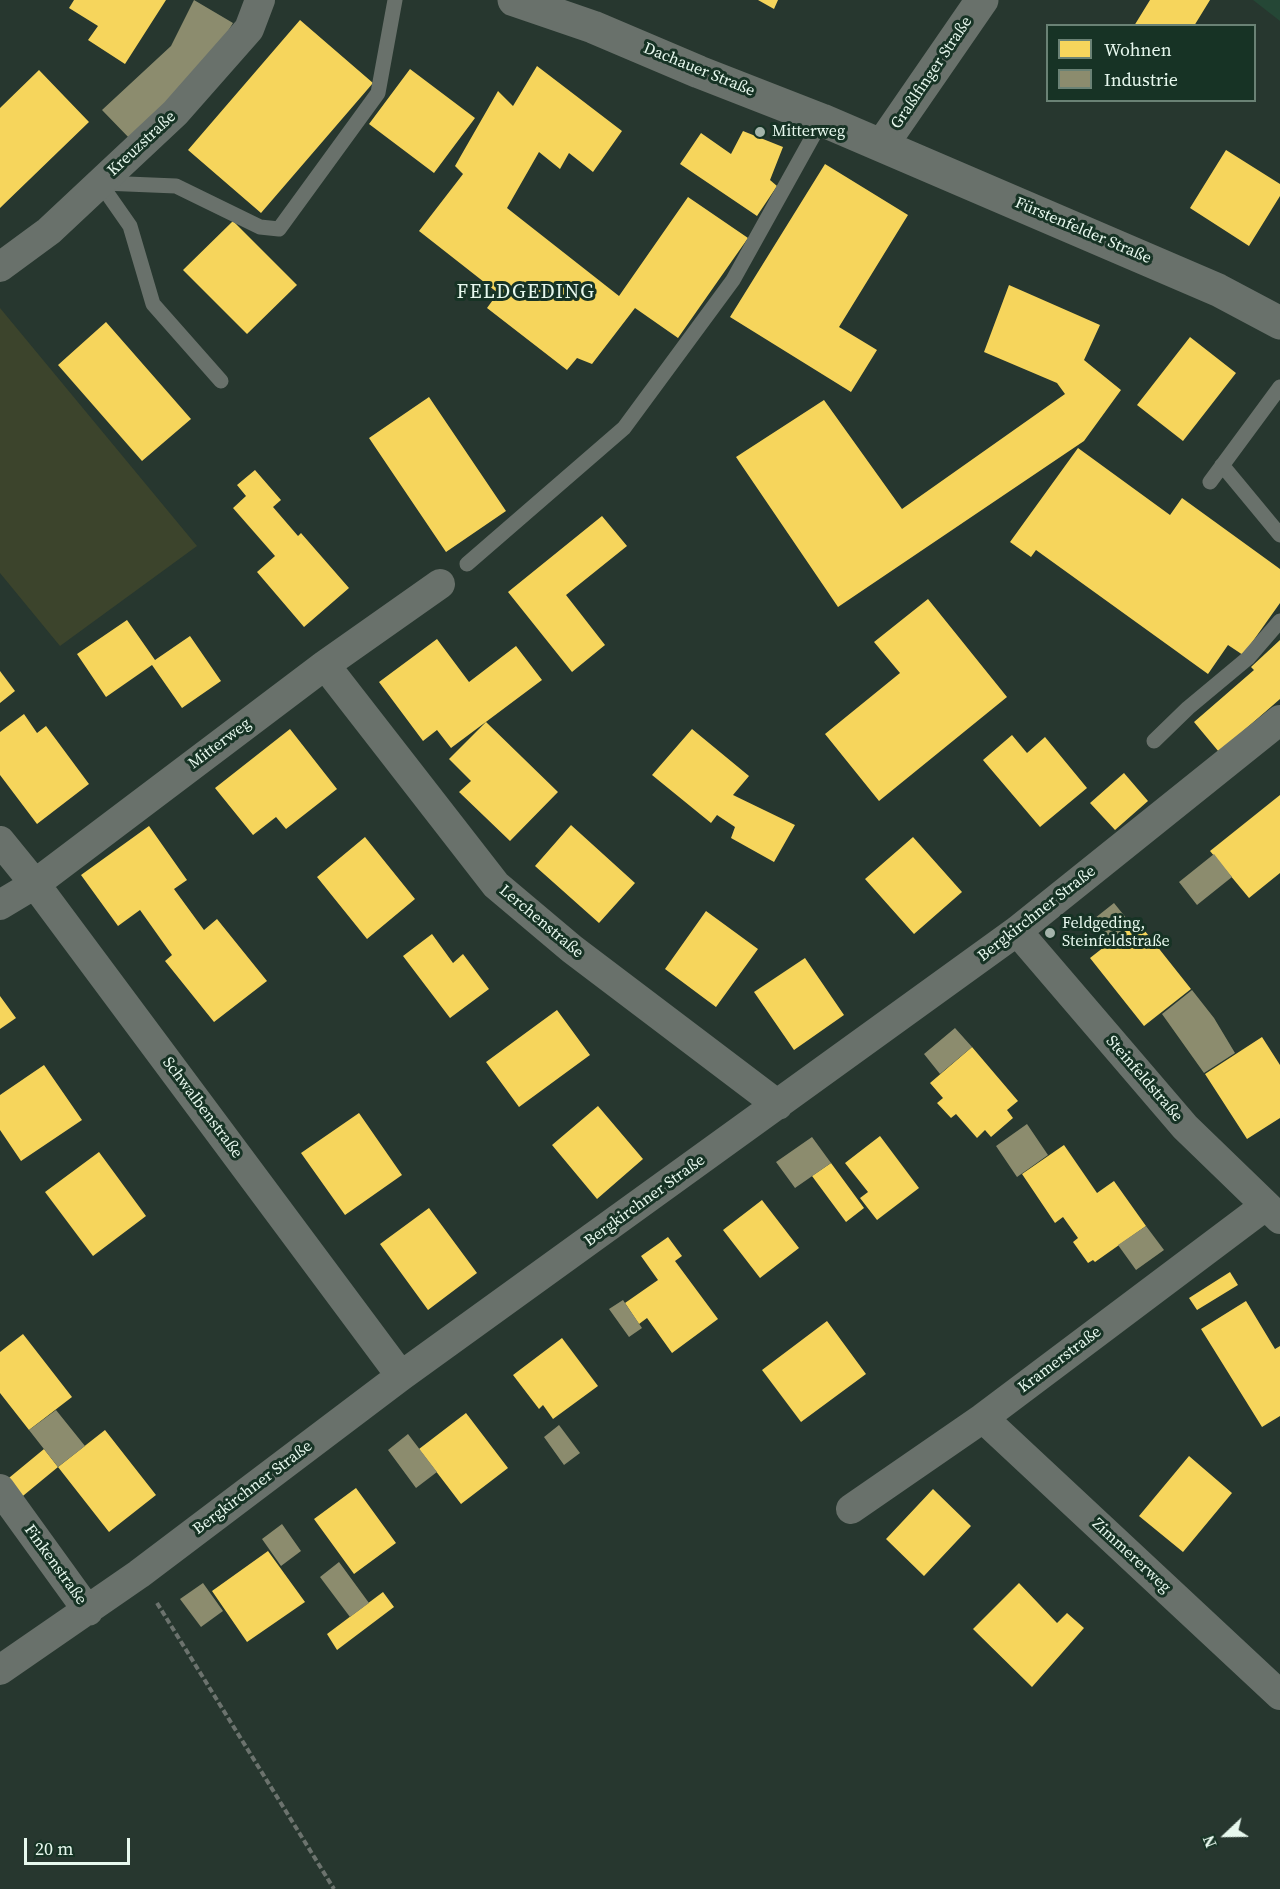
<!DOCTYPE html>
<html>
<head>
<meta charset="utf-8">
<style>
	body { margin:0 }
	#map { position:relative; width:1280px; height:1889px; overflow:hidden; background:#27372f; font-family:"Source Serif 4",serif }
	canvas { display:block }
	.legend { position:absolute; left:1046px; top:24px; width:210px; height:78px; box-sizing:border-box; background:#173325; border:2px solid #6a8275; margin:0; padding:8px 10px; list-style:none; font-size:18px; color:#e7f8ee }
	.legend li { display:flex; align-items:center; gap:12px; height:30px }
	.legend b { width:30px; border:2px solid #6a8275 }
	.north { position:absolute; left:1196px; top:1805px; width:60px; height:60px; -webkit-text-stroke:4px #173325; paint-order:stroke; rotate:248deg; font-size:16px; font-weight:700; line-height:24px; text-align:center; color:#e7f8ee }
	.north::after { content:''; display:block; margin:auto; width:21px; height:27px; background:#e7f8ee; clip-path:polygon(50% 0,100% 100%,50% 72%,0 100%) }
	.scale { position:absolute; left:24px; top:1838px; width:106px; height:27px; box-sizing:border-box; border:3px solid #e7f8ee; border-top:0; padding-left:8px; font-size:18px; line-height:21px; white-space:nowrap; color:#e7f8ee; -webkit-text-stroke:4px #173325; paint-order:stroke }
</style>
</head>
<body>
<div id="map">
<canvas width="1280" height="1889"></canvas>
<ul class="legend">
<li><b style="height:16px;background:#f6d55c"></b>Wohnen</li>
<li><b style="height:16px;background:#8c8c6e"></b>Industrie</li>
</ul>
<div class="north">N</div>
<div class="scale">20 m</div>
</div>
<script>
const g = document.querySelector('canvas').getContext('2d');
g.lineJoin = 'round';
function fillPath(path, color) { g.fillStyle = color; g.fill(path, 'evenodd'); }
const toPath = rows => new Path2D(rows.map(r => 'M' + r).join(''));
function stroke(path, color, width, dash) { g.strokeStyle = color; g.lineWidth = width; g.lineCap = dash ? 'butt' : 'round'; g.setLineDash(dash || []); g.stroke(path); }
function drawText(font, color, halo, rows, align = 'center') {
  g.font = font + ' "Source Serif 4",serif'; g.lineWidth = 6; g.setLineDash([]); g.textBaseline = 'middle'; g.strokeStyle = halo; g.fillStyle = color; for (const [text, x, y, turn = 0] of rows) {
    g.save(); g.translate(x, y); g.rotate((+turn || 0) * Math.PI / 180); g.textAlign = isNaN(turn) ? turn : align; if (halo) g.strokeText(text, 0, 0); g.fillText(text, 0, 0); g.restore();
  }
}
fillPath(toPath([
	[1253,0,1280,0,1280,21]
]), '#254736');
fillPath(toPath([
	[0,308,197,546,60,646,0,573]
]), '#3c442c');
fillPath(toPath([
	[74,0,166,0,125,64,88,40,98,26,69,8],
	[758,0,778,0,774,9],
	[1150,0,1210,0,1194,26,1134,26],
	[300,20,373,83,261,213,188,150],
	[537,66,622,131,593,172,569,153,560,169,539,152,507,208,619,296,688,197,748,238,678,338,635,308,592,364,577,358,567,370,487,308,498,293,419,231,463,174,455,166,498,91,513,106],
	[410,69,475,118,434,173,369,124],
	[39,70,89,122,0,208,0,108],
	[743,131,783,147,770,180,777,186,757,216,680,164,701,133,731,154],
	[1226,150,1280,184,1280,196,1249,246,1190,208],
	[825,164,908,215,839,327,877,350,851,392,730,317],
	[233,221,297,285,247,334,183,270],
	[1009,285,1100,325,1084,360,1121,390,1084,441,838,607,736,457,824,400,902,509,1065,394,1057,383,984,352],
	[106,322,191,419,142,461,58,365],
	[1190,337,1236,373,1183,441,1137,405],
	[429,397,506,511,446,552,369,438],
	[1078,448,1170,515,1182,498,1280,569,1280,603,1243,655,1228,645,1208,674,1036,550,1031,557,1010,542],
	[255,470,281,500,273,507,298,536,301,533,349,588,304,627,257,572,275,556,233,508,246,496,237,485],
	[602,516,627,546,566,595,605,645,572,672,508,592],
	[928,599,1007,697,879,801,825,734,900,673,874,642],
	[127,620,155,660,190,636,221,681,182,708,152,665,106,697,77,654],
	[437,639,469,682,516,646,542,680,451,748,437,730,423,741,379,682],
	[1280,640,1280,699,1219,752,1194,722,1254,670,1251,667],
	[0,671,15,691,0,703],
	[24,714,37,733,46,726,89,784,37,824,0,775,0,732],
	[486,722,558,792,510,841,459,792,471,781,449,759],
	[290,729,337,789,286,829,276,817,253,835,215,788],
	[692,729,749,776,733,795,795,825,774,862,731,838,735,827,717,815,711,823,652,775],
	[1012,735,1027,753,1045,737,1087,788,1040,827,983,760],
	[1124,773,1148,801,1115,830,1090,803],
	[1280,795,1280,873,1249,898,1210,851],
	[571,825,635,883,599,923,535,866],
	[149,826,187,880,174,889,204,930,217,919,267,981,214,1022,165,961,172,955,140,910,118,926,81,875],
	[365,837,415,899,367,939,317,877],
	[913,837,962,892,914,934,865,879],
	[706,911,758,949,716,1007,665,969],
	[1137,921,1191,989,1144,1026,1090,958],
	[432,934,453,963,463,954,489,989,450,1018,403,956],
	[805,958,844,1015,794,1050,754,992],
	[0,996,16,1018,0,1029],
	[557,1010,590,1055,519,1107,486,1062],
	[1262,1037,1280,1065,1280,1118,1247,1139,1205,1074],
	[972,1047,1018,1101,1007,1110,1013,1118,991,1137,985,1130,977,1138,956,1114,951,1118,937,1103,943,1098,930,1083],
	[44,1065,82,1120,21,1161,0,1130,0,1095],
	[598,1106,643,1159,597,1199,552,1145],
	[359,1113,402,1175,345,1215,301,1153],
	[880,1136,919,1188,877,1220,860,1198,868,1192,845,1163],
	[1064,1145,1097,1193,1114,1181,1146,1226,1095,1262,1093,1260,1088,1263,1073,1242,1078,1238,1063,1217,1055,1223,1022,1174],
	[99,1152,146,1216,93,1256,45,1192],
	[831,1163,864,1208,846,1222,812,1176],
	[762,1200,799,1248,760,1278,723,1230],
	[429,1208,477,1273,428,1310,380,1244],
	[668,1237,682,1256,675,1261,718,1319,672,1353,647,1318,639,1324,625,1303,658,1280,641,1256],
	[1230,1272,1238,1285,1197,1310,1189,1298],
	[1246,1301,1275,1349,1280,1346,1280,1416,1262,1427,1201,1329],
	[827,1321,866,1374,801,1422,762,1370],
	[23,1334,72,1397,29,1430,0,1393,0,1352],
	[562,1338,598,1386,553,1419,543,1405,539,1409,513,1375],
	[466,1413,508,1468,461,1504,419,1449],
	[105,1430,156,1495,109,1532,58,1467],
	[44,1449,58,1467,18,1500,4,1482],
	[1189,1456,1232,1493,1183,1552,1139,1516],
	[356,1488,396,1543,354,1574,314,1519],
	[933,1489,971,1526,924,1576,886,1539],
	[268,1551,305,1602,247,1642,212,1591],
	[1019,1583,1057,1623,1067,1613,1084,1628,1032,1687,973,1629],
	[383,1592,394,1607,337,1650,327,1634]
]), '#f6d55c');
fillPath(toPath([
	[194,0,233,23,206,67,132,141,102,110,171,46],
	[1214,854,1232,877,1197,905,1179,882],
	[1114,903,1131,924,1106,943,1090,922],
	[1192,990,1214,1018,1235,1053,1204,1073,1162,1014],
	[955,1028,972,1047,940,1074,924,1054],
	[1027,1124,1048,1155,1017,1177,996,1146],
	[812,1137,831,1163,795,1188,776,1162],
	[1146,1226,1164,1250,1136,1270,1118,1245],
	[623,1300,642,1328,629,1337,609,1309],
	[56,1410,85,1446,58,1467,29,1430],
	[559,1425,580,1453,564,1465,544,1437],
	[408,1434,437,1472,416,1488,388,1450],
	[282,1524,301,1551,281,1566,262,1539],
	[339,1562,369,1603,350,1617,320,1577],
	[203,1583,223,1611,201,1627,180,1599]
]), '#8c8c6e');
stroke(toPath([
	[157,1603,334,1889]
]), '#6c736e', 4, [6, 3]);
stroke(toPath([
	[100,183,130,226,153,304,221,381],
	[103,183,176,186,260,227,279,229,378,93,395,0],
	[1222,465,1280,535],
	[1210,482,1280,387],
	[467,564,624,428,733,280,822,120],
	[1154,741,1188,708,1248,658,1280,621]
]), '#69716b', 15);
stroke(toPath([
	[0,267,49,231,175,113,249,29,260,0],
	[325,665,496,885,572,949,778,1105],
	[0,841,35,884,401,1376],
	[0,905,35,884,325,665,440,584],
	[1017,931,1185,1127,1280,1219],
	[983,1418,1280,1695],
	[0,1489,88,1611],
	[851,1509,983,1418,1265,1206],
	[0,1670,139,1574,401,1376,1017,931,1280,720]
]), '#69716b', 30);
stroke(toPath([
	[514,0,593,27,699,72,822,120,1218,290,1280,323],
	[882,145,982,0]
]), '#69716b', 33);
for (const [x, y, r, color] of [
	[760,132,6,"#a4b4ab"],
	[1050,933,6,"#a4b4ab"]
]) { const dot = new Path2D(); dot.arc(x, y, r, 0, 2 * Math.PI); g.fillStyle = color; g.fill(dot); stroke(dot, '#173325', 2); }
drawText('16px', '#e7f8ee', '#173325', [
	["Dachauer Straße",699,70,22],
	["Graßlfinger Straße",932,73,-56],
	["Kreuzstraße",142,144,-43],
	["Fürstenfelder Straße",1083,231,23],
	["Mitterweg",220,744,-37],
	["Bergkirchner Straße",1037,914,-38],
	["Lerchenstraße",541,922,40],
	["Steinfeldstraße",1144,1079,49],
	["Schwalbenstraße",202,1108,53],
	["Bergkirchner Straße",645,1201,-36],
	["Kramerstraße",1060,1360,-37],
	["Bergkirchner Straße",253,1488,-37],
	["Zimmererweg",1131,1556,43],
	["Finkenstraße",55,1565,54]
]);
drawText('16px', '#e7f8ee', '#173325', [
	["Mitterweg",772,132],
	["Feldgeding,",1062,924],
	["Steinfeldstraße",1062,942]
], 'left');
g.letterSpacing = '1.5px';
drawText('20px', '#e7f8ee', '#173325', [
	["FELDGEDING",526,293]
]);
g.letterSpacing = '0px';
</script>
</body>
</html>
